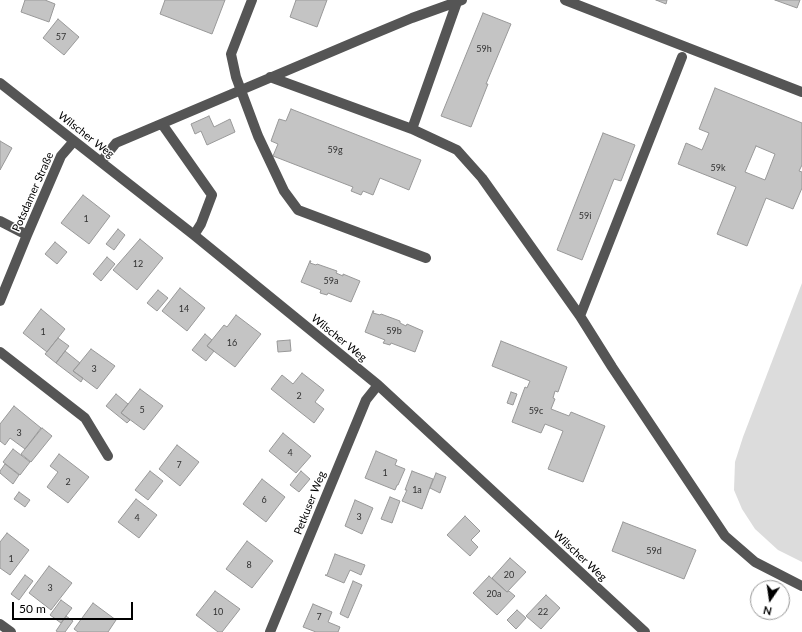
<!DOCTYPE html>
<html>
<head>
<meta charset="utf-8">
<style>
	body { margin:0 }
	#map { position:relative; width:802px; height:632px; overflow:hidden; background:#fff; font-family:Lato,sans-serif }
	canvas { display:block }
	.north { position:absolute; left:750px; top:580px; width:40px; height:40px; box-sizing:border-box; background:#fff; border:1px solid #999; border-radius:50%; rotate:193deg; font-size:11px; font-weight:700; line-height:16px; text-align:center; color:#000 }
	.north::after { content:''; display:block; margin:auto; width:14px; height:18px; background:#000; clip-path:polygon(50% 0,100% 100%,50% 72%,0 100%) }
	.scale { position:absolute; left:12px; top:602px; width:121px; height:18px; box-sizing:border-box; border:2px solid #000; border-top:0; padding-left:5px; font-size:12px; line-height:14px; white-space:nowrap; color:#000; -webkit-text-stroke:3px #fff; paint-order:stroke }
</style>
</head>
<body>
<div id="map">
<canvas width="802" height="632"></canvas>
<div class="north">N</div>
<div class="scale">50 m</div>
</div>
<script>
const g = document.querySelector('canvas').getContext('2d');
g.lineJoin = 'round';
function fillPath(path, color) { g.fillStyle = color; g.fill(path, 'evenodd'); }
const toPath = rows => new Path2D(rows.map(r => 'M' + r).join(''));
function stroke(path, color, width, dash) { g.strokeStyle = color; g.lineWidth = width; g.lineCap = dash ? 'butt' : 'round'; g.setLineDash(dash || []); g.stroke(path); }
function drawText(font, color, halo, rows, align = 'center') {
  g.font = font + ' Lato,sans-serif'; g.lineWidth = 3; g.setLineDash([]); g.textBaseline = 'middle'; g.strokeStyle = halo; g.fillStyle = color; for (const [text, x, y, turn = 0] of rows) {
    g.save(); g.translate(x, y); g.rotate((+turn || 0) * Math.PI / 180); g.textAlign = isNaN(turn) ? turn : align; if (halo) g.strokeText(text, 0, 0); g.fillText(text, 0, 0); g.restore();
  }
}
fillPath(toPath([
	[802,283,802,562,778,550,755,529,742,509,734,490,735,462,743,437]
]), '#dcdcdc');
const building = toPath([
	[25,0,45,0,55,4,49,22,21,12,25,0],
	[165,0,225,0,212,34,160,14,165,0],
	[296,0,327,0,317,27,290,17,296,0],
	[656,0,667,0,666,4,656,0],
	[775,0,800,0,797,8,775,0],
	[483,13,511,24,486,84,488,84,471,127,441,116,483,13],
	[58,19,79,37,64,55,43,38,58,19],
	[715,88,802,123,802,165,799,171,802,172,802,188,793,209,766,198,747,246,717,234,736,187,678,164,686,143,702,150,709,133,699,129,715,88],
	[756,146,775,154,765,180,745,172,756,146],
	[291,109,421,160,409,190,380,178,373,195,363,191,361,195,351,191,353,187,273,156,278,144,271,141,279,119,286,121,291,109],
	[209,116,214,127,230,119,235,132,207,145,201,131,195,134,191,124,209,116],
	[603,133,635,145,621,181,614,179,582,260,557,250,603,133],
	[0,141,12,148,0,170,0,141],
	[83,195,110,216,89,244,61,223,83,195],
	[118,229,125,235,114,250,106,244,118,229],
	[140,239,163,258,137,290,113,270,140,239],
	[55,242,67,252,57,264,45,254,55,242],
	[107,257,115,264,101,281,93,274,107,257],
	[310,261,311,261,310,263,316,265,317,264,337,271,336,273,343,276,343,274,360,281,351,302,328,293,327,295,320,293,321,290,301,282,310,261],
	[180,288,205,308,187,331,162,311,180,288],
	[158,290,168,298,157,311,147,303,158,290],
	[41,309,65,329,47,352,23,333,41,309],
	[373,311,374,311,373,313,380,315,381,314,400,321,400,323,406,326,407,324,423,331,415,352,391,343,390,345,383,343,385,340,365,332,373,311],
	[236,315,261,334,235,367,207,346,224,325,227,327,236,315],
	[205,334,212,340,207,346,214,351,206,361,192,350,205,334],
	[58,338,69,346,56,363,45,354,58,338],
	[290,340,291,351,278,352,277,341,290,340],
	[501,341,567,367,558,392,555,391,553,398,555,399,551,409,569,416,571,412,605,426,583,482,548,469,563,431,545,424,541,433,512,422,525,387,527,388,530,381,492,366,501,341],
	[91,349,115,366,97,389,73,371,91,349],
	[65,351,80,363,73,371,83,378,81,382,56,363,65,351],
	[302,373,324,390,315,402,324,409,314,423,271,389,282,375,293,384,302,373],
	[140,389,163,406,144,430,121,413,140,389],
	[511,392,517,394,513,405,507,403,511,392],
	[116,394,128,404,121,413,130,420,127,423,106,406,116,394],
	[14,406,41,428,25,449,10,438,5,445,0,441,0,424,14,406],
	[42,428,52,436,31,462,21,454,42,428],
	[283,433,311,456,296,473,269,451,283,433],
	[177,445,199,462,180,486,159,469,177,445],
	[13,449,30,462,20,475,3,462,13,449],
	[376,451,397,460,395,465,405,469,398,485,397,485,395,490,365,478,376,451],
	[59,454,89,477,68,503,47,487,58,472,50,466,59,454],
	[5,464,19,475,13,484,0,473,0,471,5,464],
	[150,471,163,481,148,500,135,490,150,471],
	[301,471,310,479,299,492,290,485,301,471],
	[412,471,433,479,422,509,402,501,407,490,405,490,412,471],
	[436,473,446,477,440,493,430,488,436,473],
	[262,479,285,497,266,522,243,504,262,479],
	[19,492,30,500,25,507,14,499,19,492],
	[390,497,400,501,392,523,381,519,390,497],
	[136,499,157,515,139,538,118,522,136,499],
	[355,500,373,508,362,534,345,526,355,500],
	[465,516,480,531,471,540,478,547,470,556,447,535,465,516],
	[623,522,696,550,684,579,612,551,623,522],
	[7,533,29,550,10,575,0,568,0,542,7,533],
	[247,541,273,561,252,588,226,569,247,541],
	[335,554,365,565,361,575,350,570,344,583,325,575,327,575,335,554],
	[510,558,526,572,507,592,492,578,510,558],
	[49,566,72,583,51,610,29,593,49,566],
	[25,575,33,581,19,600,11,594,25,575],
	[489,576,507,592,509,591,515,596,497,615,473,593,489,576],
	[353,581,362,585,348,618,340,614,353,581],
	[215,591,240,609,222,632,218,632,196,615,215,591],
	[546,595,560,608,541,629,526,616,546,595],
	[61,600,72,608,61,623,50,615,61,600],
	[93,603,116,620,108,632,78,632,74,629,93,603],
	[313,604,332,612,328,622,340,627,338,632,316,632,303,627,313,604],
	[517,610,526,618,516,629,507,620,517,610],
	[66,616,73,621,65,632,58,632,56,631,66,616]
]);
fillPath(building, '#c4c4c4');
stroke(building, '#999', 1);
stroke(toPath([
	[252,0,231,54,236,77,258,136,284,191,298,210,426,258],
	[565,0,802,92],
	[270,77,412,129,457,150,482,178,580,316,612,367,725,536,755,562,802,586],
	[0,83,194,235,378,385,645,632],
	[162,124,212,195,201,224,194,235],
	[412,129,457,2],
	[101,162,108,153,116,143,364,38,412,18,462,0],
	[0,221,27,235],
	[0,301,27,235,61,156,74,141],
	[580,316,682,57],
	[0,352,85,418,108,456],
	[0,624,11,632],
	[270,632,366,400,378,385]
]), '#555', 10);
drawText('9px', '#313131', null, [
	["57",61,37],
	["59h",484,49],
	["59g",335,150],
	["59k",718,168],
	["59i",585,216],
	["1",86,219],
	["12",138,264],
	["59a",331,281],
	["14",184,309],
	["59b",394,331],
	["1",43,332],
	["16",232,343],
	["3",94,369],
	["2",299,396],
	["5",142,410],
	["59c",536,411],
	["3",19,433],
	["4",290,453],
	["7",179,465],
	["1",385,473],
	["2",68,482],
	["1a",417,490],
	["6",264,500],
	["3",359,517],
	["4",137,518],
	["59d",654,551],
	["1",11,559],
	["8",249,565],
	["20",509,575],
	["3",50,588],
	["20a",494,594],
	["10",218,612],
	["22",543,612],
	["7",319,617]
]);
drawText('11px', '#000', '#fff', [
	["Wilscher Weg",86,135,38],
	["Potsdamer Straße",33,192,-66],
	["Wilscher Weg",339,338,39],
	["Petkuser Weg",310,503,-68],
	["Wilscher Weg",580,556,43]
]);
</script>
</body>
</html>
